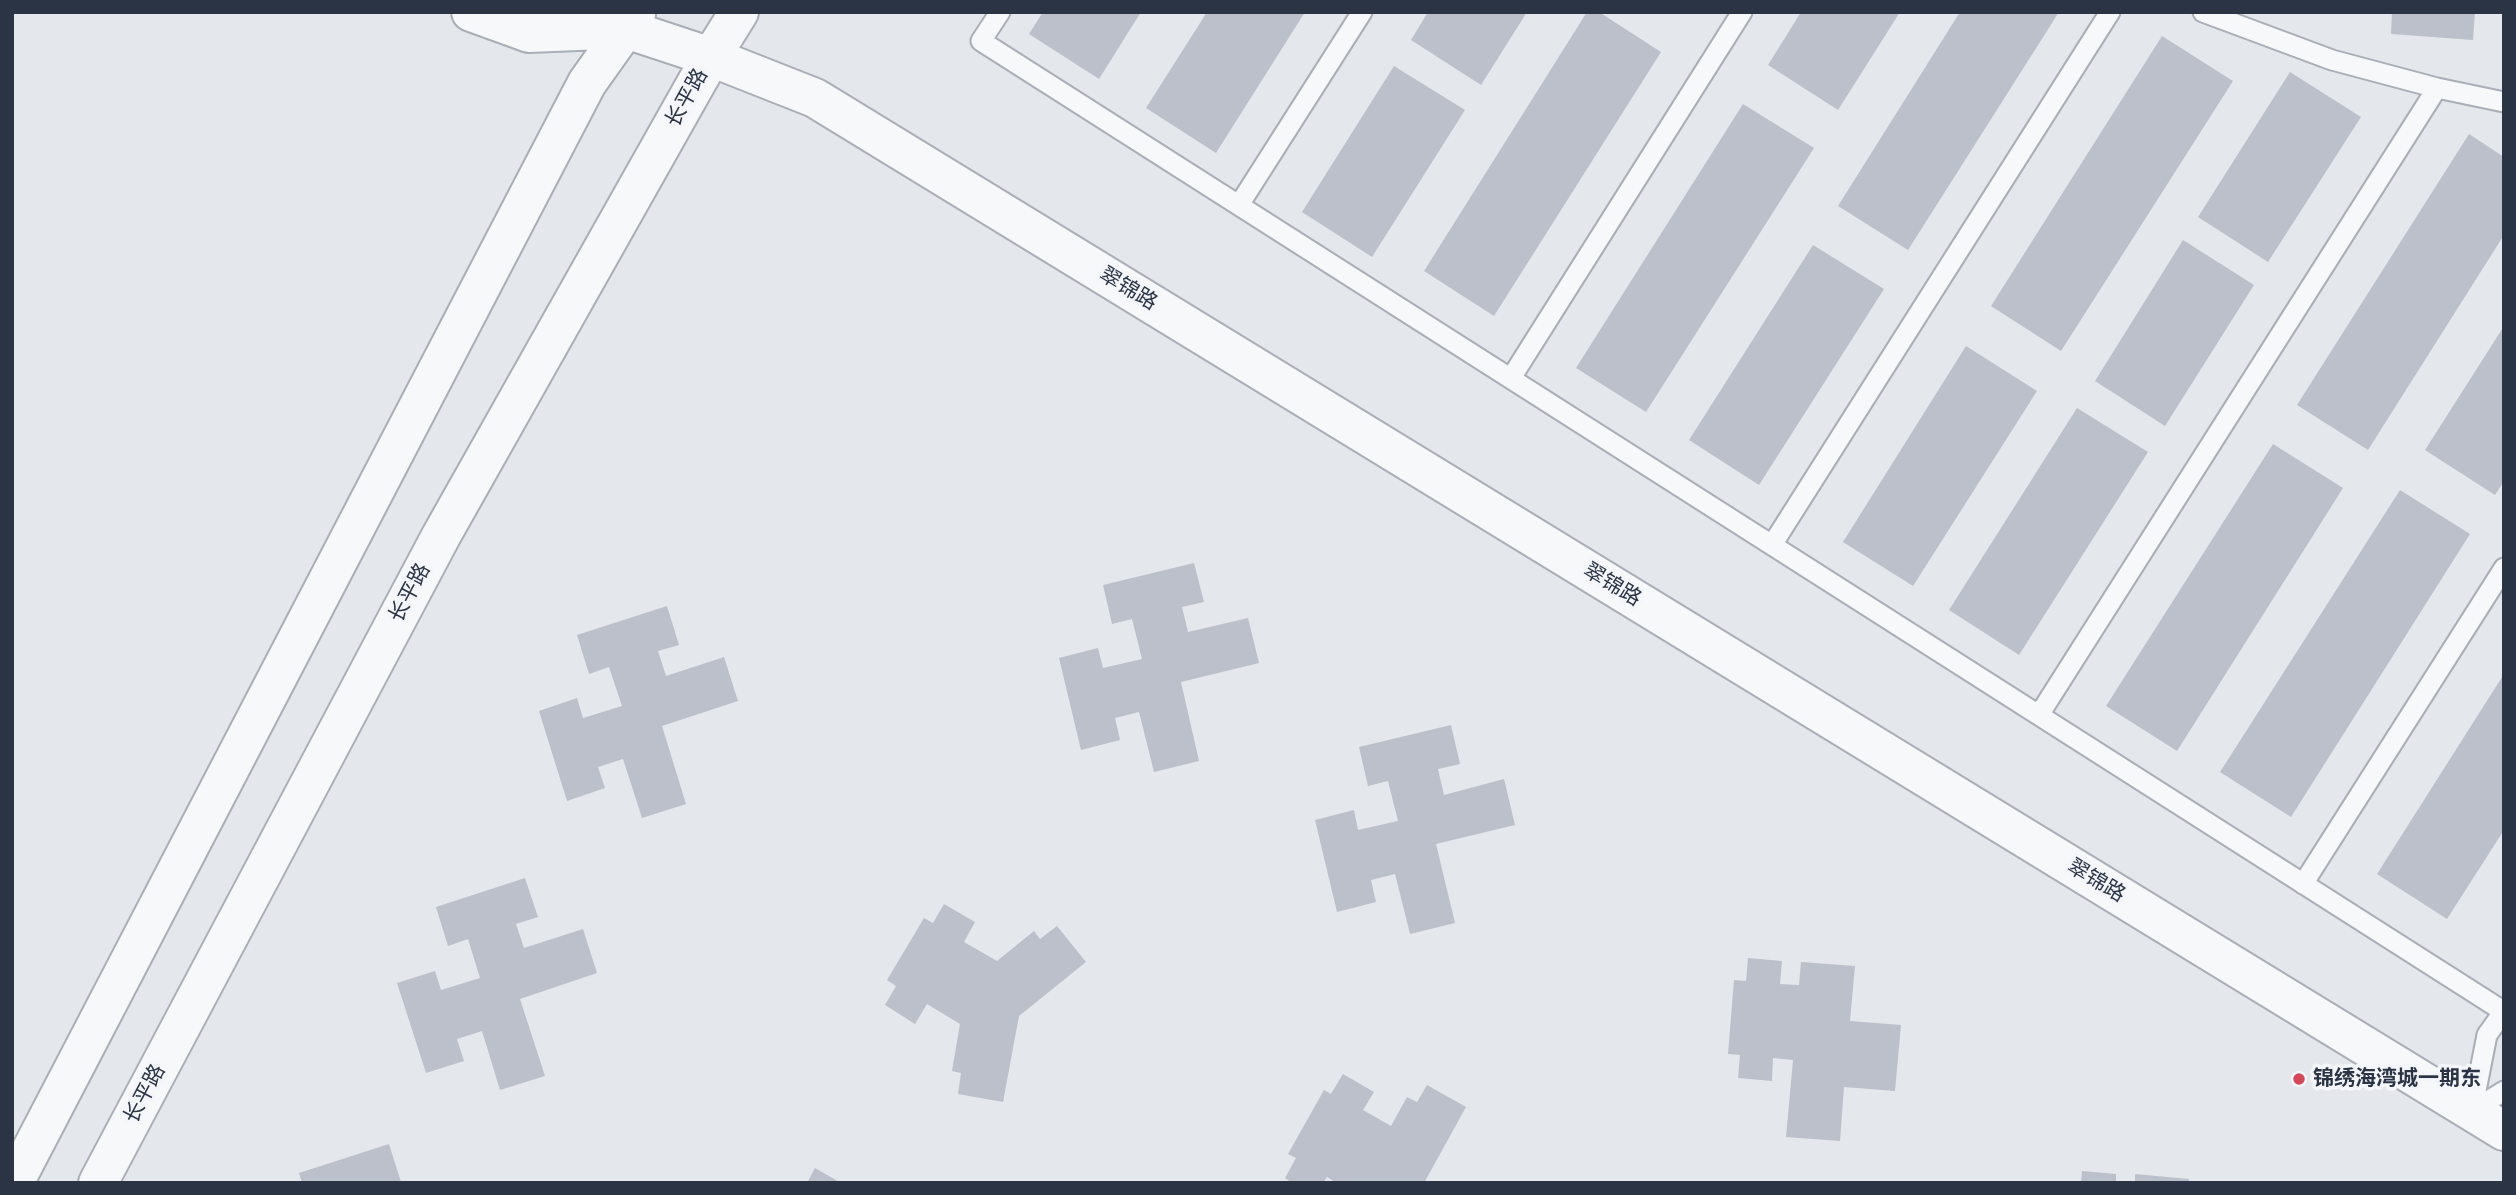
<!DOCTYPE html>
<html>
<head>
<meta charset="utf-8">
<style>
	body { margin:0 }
	#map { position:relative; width:2516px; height:1195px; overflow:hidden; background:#e4e7ec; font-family:Rubik,sans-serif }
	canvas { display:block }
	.frame { position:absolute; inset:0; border:14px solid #2b3445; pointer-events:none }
</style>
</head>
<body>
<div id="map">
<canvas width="2516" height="1195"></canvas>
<div class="frame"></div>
</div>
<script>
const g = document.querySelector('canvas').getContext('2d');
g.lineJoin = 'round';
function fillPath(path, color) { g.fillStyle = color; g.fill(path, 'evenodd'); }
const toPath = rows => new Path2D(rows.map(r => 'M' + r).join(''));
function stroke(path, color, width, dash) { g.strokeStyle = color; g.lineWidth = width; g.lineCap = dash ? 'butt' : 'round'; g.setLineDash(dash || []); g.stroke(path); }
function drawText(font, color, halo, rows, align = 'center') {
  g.font = font + ' Rubik,"Noto Sans SC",sans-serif'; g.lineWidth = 7; g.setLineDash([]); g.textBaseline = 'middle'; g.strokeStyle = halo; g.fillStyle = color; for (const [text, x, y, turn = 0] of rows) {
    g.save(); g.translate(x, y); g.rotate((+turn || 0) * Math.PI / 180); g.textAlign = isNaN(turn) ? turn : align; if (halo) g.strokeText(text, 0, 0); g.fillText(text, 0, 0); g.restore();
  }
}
fillPath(toPath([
	[1043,12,1141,12,1099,79,1029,34],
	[1207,12,1305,12,1216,153,1146,108],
	[1428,12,1527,12,1481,85,1411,40],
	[1587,12,1599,12,1661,52,1494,316,1424,271],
	[1801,12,1900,12,1838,110,1768,65],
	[1960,12,2059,12,1908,250,1838,206],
	[2392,12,2475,12,2473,40,2391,34],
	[2162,36,2233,81,2061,351,1991,306],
	[1394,66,1465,110,1372,257,1302,212],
	[2290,72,2361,117,2268,262,2198,217],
	[1743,104,1814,148,1646,412,1576,368],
	[2469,134,2504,157,2504,235,2368,450,2297,405],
	[2183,240,2254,285,2165,426,2095,381],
	[1813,245,1884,289,1759,485,1689,440],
	[2504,326,2504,481,2495,495,2425,450],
	[1966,346,2037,391,1913,586,1843,542],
	[2077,408,2148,452,2019,655,1949,610],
	[2273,444,2343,488,2177,751,2106,706],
	[2400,490,2470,534,2291,817,2220,772],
	[1194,563,1204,602,1182,607,1188,632,1248,618,1259,663,1181,682,1199,761,1154,772,1139,712,1115,718,1120,740,1081,750,1059,658,1098,648,1103,668,1142,659,1132,619,1112,624,1103,585],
	[667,606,679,645,658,651,666,676,724,657,738,701,662,726,686,804,642,818,623,759,598,767,605,788,567,801,539,711,577,698,583,718,622,706,609,667,589,674,577,635],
	[2504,674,2504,830,2447,919,2377,874],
	[1451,725,1460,764,1438,769,1444,795,1504,779,1515,825,1436,844,1455,923,1410,934,1395,874,1371,880,1376,902,1337,912,1315,820,1354,810,1358,830,1398,821,1388,781,1368,786,1359,747],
	[525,878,538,917,516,924,524,948,583,929,597,973,520,999,545,1076,500,1090,482,1031,457,1039,464,1061,426,1073,397,983,435,971,441,990,480,978,468,939,448,946,436,907],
	[944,904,975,922,964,942,997,961,1034,931,1040,939,1057,926,1086,962,1019,1016,1003,1102,958,1094,961,1073,952,1071,960,1024,927,1004,915,1024,885,1005,896,986,887,980,924,918,933,923],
	[1748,958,1782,961,1780,984,1799,985,1801,962,1855,966,1850,1021,1901,1025,1895,1091,1844,1087,1840,1141,1786,1137,1793,1060,1773,1058,1772,1081,1738,1078,1740,1055,1728,1054,1734,980,1746,981],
	[1343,1074,1374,1092,1363,1110,1391,1126,1407,1097,1417,1102,1427,1085,1466,1107,1424,1183,1337,1183,1327,1177,1323,1183,1292,1183,1285,1178,1296,1158,1288,1154,1324,1090,1331,1094],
	[389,1144,401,1182,302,1183,299,1173],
	[815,1168,841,1183,807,1183],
	[2082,1171,2116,1174,2116,1183,2081,1183],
	[2135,1174,2189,1179,2189,1183,2135,1183]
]), '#bbc0ca');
const service = toPath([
	[1000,12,981,41,2503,1011],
	[2203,12,2332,60,2437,88,2504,102],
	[1239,205,1362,12],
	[1511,378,1742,12],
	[1772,545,2110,12],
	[2039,715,2437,88],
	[2303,884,2504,568],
	[2472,1111,2487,1035,2504,1011],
	[2472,1111,2504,1091]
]);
const tertiary = toPath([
	[471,12,529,33,626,29,711,57,815,98,2504,1131],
	[14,1183,587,83,636,14],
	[98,1183,441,536,711,57,739,12]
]);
stroke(service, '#a9aeb7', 23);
stroke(tertiary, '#a9aeb7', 42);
stroke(service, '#f7f8fa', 19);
stroke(tertiary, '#f7f8fa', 38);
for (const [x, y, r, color] of [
	[2299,1079,7,"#d1495b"]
]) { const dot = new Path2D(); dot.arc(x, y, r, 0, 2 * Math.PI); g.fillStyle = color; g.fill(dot); stroke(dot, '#f4f6f9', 2.5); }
drawText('21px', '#2b3445', '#f4f6f9', [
	["长平路",687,98,-61],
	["翠锦路",1128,289,31],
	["翠锦路",1612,585,31],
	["长平路",410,593,-62],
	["翠锦路",2096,881,31],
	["长平路",145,1094,-62]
]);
drawText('bold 21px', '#2b3445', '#f4f6f9', [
	["锦绣海湾城一期东",2313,1079]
], 'left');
</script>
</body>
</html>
